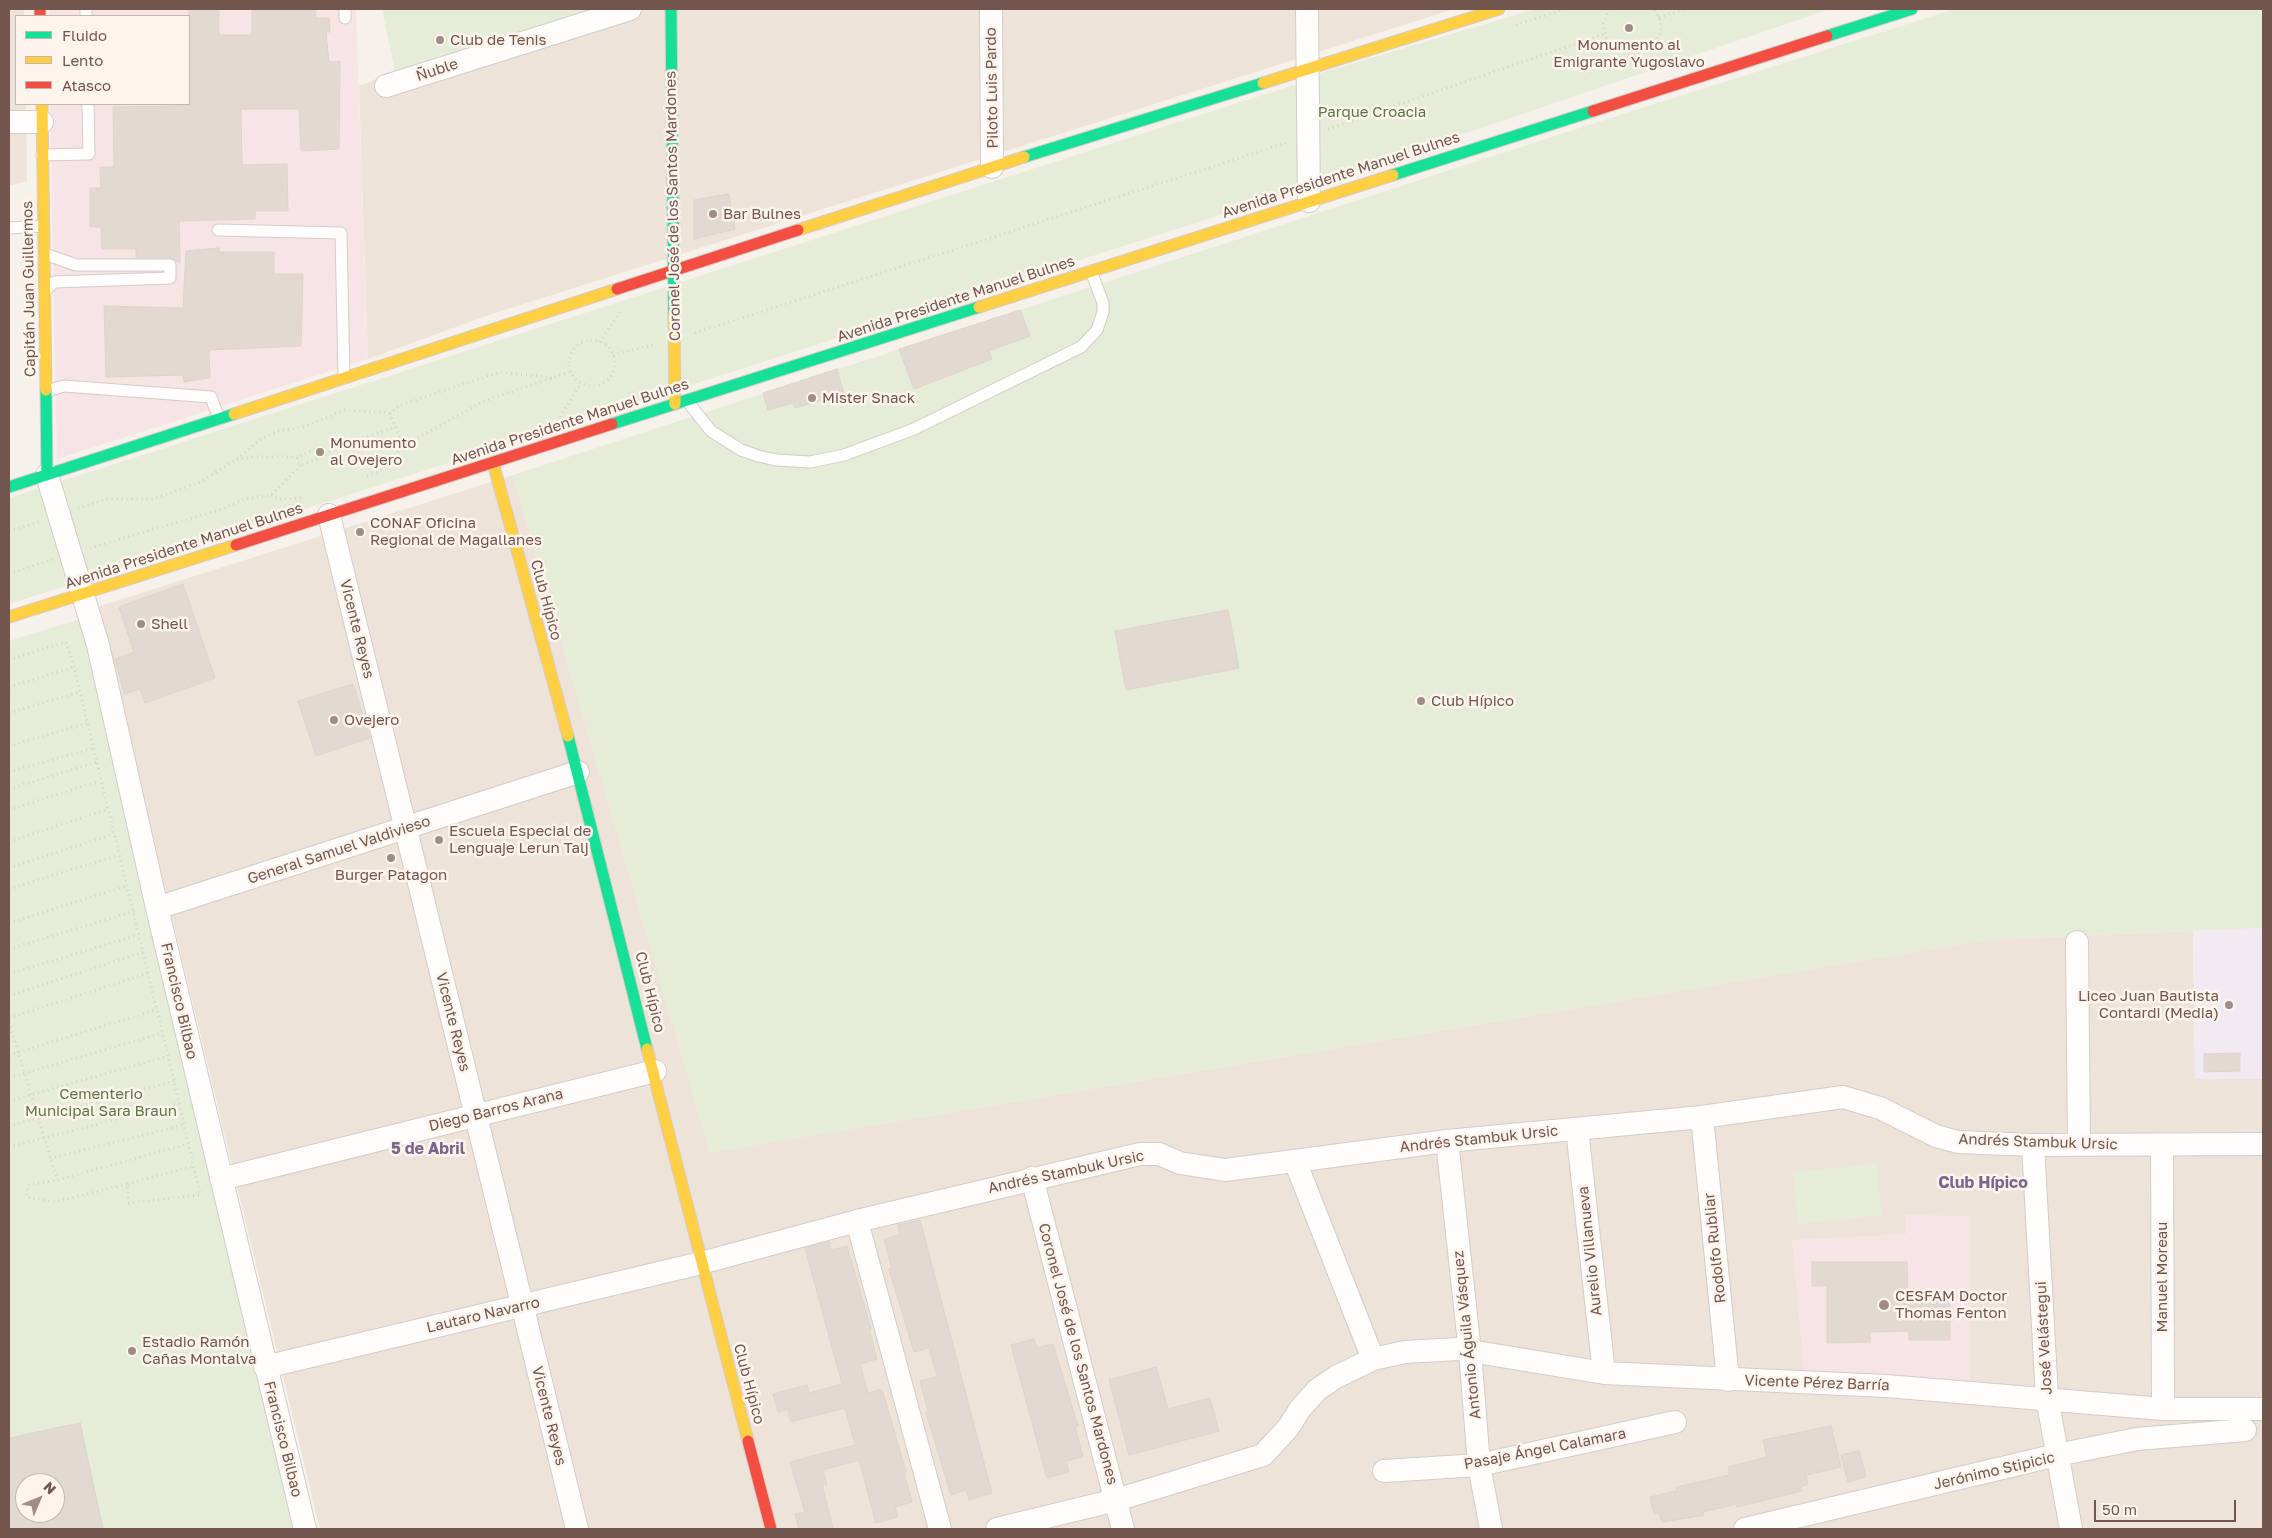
<!DOCTYPE html>
<html>
<head>
<meta charset="utf-8">
<style>
	body { margin:0 }
	#map { position:relative; width:2272px; height:1538px; overflow:hidden; background:#f6f1eb; font-family:"Golos Text",sans-serif }
	canvas { display:block }
	.frame { position:absolute; inset:0; border:10px solid #72564e; pointer-events:none }
	.legend { position:absolute; left:15px; top:15px; width:175px; height:90px; box-sizing:border-box; background:#fdf5ed; border:1px solid #c5b5ad; margin:0; padding:6px 9px; list-style:none; font-size:15px; color:#72564e }
	.legend li { display:flex; align-items:center; gap:10px; height:25px }
	.legend b { width:25px; border:1px solid #c5b5ad }
	.north { position:absolute; left:15px; top:1473px; width:50px; height:50px; box-sizing:border-box; background:#fdf5ed; border:1px solid #c5b5ad; border-radius:50%; rotate:45deg; font-size:14px; font-weight:700; line-height:20px; text-align:center; color:#72564e }
	.north::after { content:''; display:block; margin:auto; width:18px; height:22px; background:#a08c85; clip-path:polygon(50% 0,100% 100%,50% 72%,0 100%) }
	.scale { position:absolute; left:2094px; top:1500px; width:142px; height:22px; box-sizing:border-box; border:2px solid #72564e; border-top:0; padding-left:6px; font-size:15px; line-height:18px; white-space:nowrap; color:#72564e; -webkit-text-stroke:4px #fdf5ed; paint-order:stroke }
</style>
</head>
<body>
<div id="map">
<canvas width="2272" height="1538"></canvas>
<div class="frame"></div>
<ul class="legend">
<li><b style="height:6px;background:#16e098"></b>Fluido</li>
<li><b style="height:6px;background:#ffcf43"></b>Lento</li>
<li><b style="height:6px;background:#f24e42"></b>Atasco</li>
</ul>
<div class="north">N</div>
<div class="scale">50 m</div>
</div>
<script>
const g = document.querySelector('canvas').getContext('2d');
g.lineJoin = 'round';
function fillPath(path, color) { g.fillStyle = color; g.fill(path, 'evenodd'); }
const toPath = rows => new Path2D(rows.map(r => 'M' + r).join(''));
function stroke(path, color, width, dash) { g.strokeStyle = color; g.lineWidth = width; g.lineCap = dash ? 'butt' : 'round'; g.setLineDash(dash || []); g.stroke(path); }
function drawText(font, color, halo, rows, align = 'center') {
  g.font = font + ' "Golos Text",sans-serif'; g.lineWidth = 5; g.setLineDash([]); g.textBaseline = 'middle'; g.strokeStyle = halo; g.fillStyle = color; for (const [text, x, y, turn = 0] of rows) {
    g.save(); g.translate(x, y); g.rotate((+turn || 0) * Math.PI / 180); g.textAlign = isNaN(turn) ? turn : align; if (halo) g.strokeText(text, 0, 0); g.fillText(text, 0, 0); g.restore();
  }
}
fillPath(toPath([
	[9,9,24,9,24,16,16,16,16,104,26,104,27,181,9,186],
	[589,9,1454,9,489,315,368,359,359,86,395,71],
	[513,475,710,1152,1993,939,2193,931,2195,1079,2263,1079,2263,1529,320,1529,97,607]
]), '#eee3d9');
fillPath(toPath([
	[2263,928,2263,1079,2195,1079,2193,931]
]), '#f2eaf2');
fillPath(toPath([
	[49,9,356,9,368,359,57,459,50,104,189,104,189,16,49,16],
	[1905,1215,1970,1216,1970,1382,1804,1370,1792,1240,1906,1234]
]), '#f7e5e6');
fillPath(toPath([
	[382,9,589,9,395,71],
	[1536,9,1830,9,1317,184,1314,75],
	[1955,9,2263,9,2263,928,1993,939,710,1152,513,475,1601,121],
	[1297,84,1298,190,9,604,9,498],
	[80,619,224,1219,296,1529,9,1529,9,641],
	[25,1483,55,1483,55,1513,25,1513],
	[1877,1164,1882,1215,1798,1224,1793,1172]
]), '#e5ecd7');
const building = toPath([
	[189,9,219,9,219,35,252,35,252,9,315,9,316,18,329,18,330,32,326,32,329,62,340,61,339,149,301,151,299,109,241,109,242,165,287,164,288,211,255,211,255,219,179,221,180,263,170,258,136,258,136,249,102,249,101,227,90,227,90,188,101,188,100,167,114,167,113,107,175,106,175,104,189,104,189,9],
	[729,194,735,229,694,239,694,200,729,194],
	[219,248,219,252,274,252,274,274,303,274,301,346,209,350,210,378,184,382,183,375,106,377,104,306,183,308,186,251,219,248],
	[1020,310,1030,336,989,351,992,359,914,389,899,349,1020,310],
	[837,369,844,394,795,408,793,403,768,410,763,393,837,369],
	[183,584,215,678,145,703,140,689,124,694,115,659,134,652,119,607,183,584],
	[1228,610,1239,668,1126,690,1115,631,1228,610],
	[353,684,370,738,316,756,298,701,353,684],
	[2240,1053,2240,1071,2204,1072,2204,1054,2240,1053],
	[920,1220,992,1493,969,1500,966,1490,951,1495,926,1412,928,1411,920,1381,937,1377,929,1348,914,1352,889,1269,892,1269,884,1239,900,1235,898,1225,920,1220],
	[829,1242,831,1250,847,1246,871,1329,869,1329,877,1359,860,1364,868,1393,882,1389,906,1472,904,1473,912,1502,895,1507,898,1517,876,1523,859,1460,823,1470,827,1484,822,1485,833,1529,799,1529,795,1514,805,1512,790,1462,855,1445,845,1408,791,1422,788,1409,778,1412,773,1394,807,1385,809,1393,842,1384,805,1248,829,1242],
	[1812,1262,1907,1262,1908,1300,1950,1300,1950,1340,1909,1340,1909,1331,1870,1332,1870,1342,1827,1343,1827,1286,1812,1286,1812,1262],
	[1034,1339,1037,1348,1053,1344,1078,1426,1075,1427,1083,1457,1066,1461,1069,1472,1047,1478,1011,1345,1034,1339],
	[1156,1367,1168,1409,1210,1398,1219,1431,1129,1455,1109,1380,1156,1367],
	[80,1423,103,1529,9,1529,9,1438,80,1423],
	[25,1483,55,1483,55,1513,25,1513,25,1483],
	[1831,1426,1841,1467,1806,1475,1808,1484,1801,1486,1802,1491,1737,1507,1736,1504,1703,1512,1704,1515,1662,1522,1659,1513,1654,1514,1650,1497,1677,1491,1676,1487,1730,1475,1728,1467,1767,1457,1763,1440,1831,1426],
	[1859,1451,1866,1477,1848,1482,1841,1455,1859,1451]
]);
fillPath(building, '#e2d9d3');
stroke(building, '#ded4ce', 1);
const lane = toPath([
	[86,9,86,16],
	[345,9,345,18],
	[42,155,89,154,88,104],
	[9,228,43,226],
	[218,230,341,233,344,378],
	[45,254,76,265,170,265,170,278,54,282,46,290],
	[47,391,64,386,211,397,219,419],
	[687,401,711,431,741,450,758,456,776,460,810,462,844,455,914,429,1081,347,1097,330,1103,312,1103,303,1091,271]
]);
const street = toPath([
	[991,9,992,167],
	[1307,9,1309,201],
	[386,86,630,9],
	[9,122,42,122],
	[47,475,98,645,157,908,305,1529],
	[329,515,577,1529],
	[157,908,578,772],
	[2077,942,2079,1145],
	[1702,1117,1728,1380],
	[1577,1129,1604,1373],
	[1447,1141,1470,1352,1479,1465,1491,1529],
	[2033,1145,2047,1398,2071,1529],
	[2162,1145,2163,1409],
	[1295,1161,1373,1359],
	[1032,1178,1123,1529],
	[221,1179,655,1071],
	[857,1221,940,1529],
	[265,1367,701,1263,857,1221,1140,1154,1159,1154,1180,1163,1225,1170,1447,1141,1702,1117,1843,1097,1880,1108,1936,1136,1958,1142,2033,1145,2263,1144],
	[1384,1471,1479,1465,1675,1422],
	[997,1529,1116,1500,1263,1455,1288,1428,1300,1409,1317,1390,1336,1377,1373,1359,1405,1352,1458,1349,1604,1373,1886,1386,2163,1409,2263,1409],
	[1745,1529,2057,1455,2137,1439,2245,1430]
]);
const fast = toPath([
	[671,9,674,314],
	[1827,36,1912,9],
	[1024,157,1263,83],
	[1393,175,1593,111],
	[46,390,47,475],
	[612,424,979,307],
	[9,487,234,414],
	[568,736,647,1049]
]);
const slow = toPath([
	[1263,83,1499,9],
	[42,104,46,390],
	[798,230,1024,157],
	[979,307,1393,175],
	[674,314,675,404],
	[234,414,617,289],
	[493,463,568,736],
	[9,617,236,545],
	[647,1049,748,1441]
]);
const jam = toPath([
	[40,9,40,16],
	[1593,111,1827,36],
	[617,289,798,230],
	[236,545,612,424],
	[748,1441,771,1529]
]);
stroke(lane, '#d4ccc8', 13);
stroke(street, '#d4ccc8', 24);
stroke(fast, '#d5ccc8', 13);
stroke(slow, '#d5ccc8', 13);
stroke(jam, '#d5ccc8', 13);
stroke(toPath([
	[1609,9,1603,25,1608,43,1623,54,1632,55,1650,49,1656,42,1660,33,1661,23,1655,9],
	[1659,17,1686,9],
	[1516,25,1565,9],
	[1328,129,1604,34],
	[695,333,1289,142],
	'569 363a23 23 0 1 1 46 0a23 23 0 1 1-46 0Z',
	[600,342,620,312],
	[613,355,653,345],
	[390,413,403,446],
	[560,417,581,384],
	[343,444,316,460,301,465,297,462,298,457,313,450,343,444,396,427],
	[237,459,261,439,278,431,303,427,345,410,390,413,400,405,501,372,552,378],
	[367,476,383,469,403,446,484,401,570,372],
	[271,495,278,499,302,498],
	[78,508,106,499,153,499,200,482,237,459,253,457,298,457],
	[9,531,42,521],
	[90,548,222,509,245,499,271,495,301,465],
	[9,574,53,559],
	[9,660,66,642,74,667,174,1081,200,1195,129,1203,127,1184,193,1166],
	[9,687,74,667],
	[9,713,80,692],
	[9,746,88,723],
	[9,772,94,748],
	[9,789,97,762],
	[9,810,99,781],
	[9,842,108,809],
	[9,868,114,834],
	[9,889,119,855],
	[9,923,127,886],
	[9,949,135,911],
	[9,974,138,935],
	[9,996,143,952],
	[9,1018,148,973],
	[9,1022,57,1180],
	[9,1055,156,1010],
	[9,1078,162,1033],
	[9,1101,168,1056],
	[9,1126,174,1081],
	[9,1147,179,1103],
	[50,1158,184,1125],
	[127,1184,55,1202,27,1197,28,1185,57,1180,188,1144]
]), '#d9d1ce', 3, [1, 4]);
stroke(lane, '#fefdfc', 11);
stroke(street, '#fefdfc', 22);
stroke(fast, '#16e098', 11);
stroke(slow, '#ffcf43', 11);
stroke(jam, '#f24e42', 11);
for (const [x, y, r, color] of [
	[1629,28,5,"#a08c85"],
	[440,40,5,"#a08c85"],
	[713,214,5,"#a08c85"],
	[812,398,5,"#a08c85"],
	[320,452,5,"#a08c85"],
	[360,532,5,"#a08c85"],
	[141,624,5,"#a08c85"],
	[1421,701,5,"#a08c85"],
	[334,720,5,"#a08c85"],
	[439,840,5,"#a08c85"],
	[391,858,5,"#a08c85"],
	[2229,1005,5,"#a08c85"],
	[1884,1305,6,"#a08c85"],
	[132,1351,5,"#a08c85"]
]) { const dot = new Path2D(); dot.arc(x, y, r, 0, 2 * Math.PI); g.fillStyle = color; g.fill(dot); stroke(dot, '#fdf5ed', 2); }
drawText('15px', '#72564e', '#fdf5ed', [
	["Club de Tenis",450,40],
	["Monumento al",1629,45,"center"],
	["Emigrante Yugoslavo",1629,62,"center"],
	["Bar Bulnes",723,214],
	["Mister Snack",822,398],
	["Monumento",330,443],
	["al Ovejero",330,460],
	["CONAF Oficina",370,523],
	["Regional de Magallanes",370,540],
	["Shell",151,624],
	["Club Hípico",1431,701],
	["Ovejero",344,720],
	["Escuela Especial de",449,831],
	["Lenguaje Lerun Talj",449,848],
	["Burger Patagon",391,875,"center"],
	["Liceo Juan Bautista",2219,996,"right"],
	["Contardi (Media)",2219,1013,"right"],
	["CESFAM Doctor",1895,1296],
	["Thomas Fenton",1895,1313],
	["Estadio Ramón",142,1342],
	["Cañas Montalva",142,1359]
], 'left');
drawText('15px', '#72564e', '#fdf5ed', [
	["Ñuble",437,70,-18],
	["Piloto Luis Pardo",992,88,-91],
	["Avenida Presidente Manuel Bulnes",1341,175,-18],
	["Coronel José de los Santos Mardones",673,206,-91],
	["Capitán Juan Guillermos",29,289,-91],
	["Avenida Presidente Manuel Bulnes",956,299,-18],
	["Avenida Presidente Manuel Bulnes",570,422,-18],
	["Avenida Presidente Manuel Bulnes",184,546,-18],
	["Club Hípico",546,600,75],
	["Vicente Reyes",357,629,76],
	["General Samuel Valdivieso",339,850,-18],
	["Club Hípico",650,992,76],
	["Francisco Bilbao",179,1001,77],
	["Vicente Reyes",453,1022,76],
	["Diego Barros Arana",496,1110,-14],
	["Andrés Stambuk Ursic",1479,1139,-6],
	["Andrés Stambuk Ursic",2038,1142,2],
	["Andrés Stambuk Ursic",1066,1172,-12],
	["Rodolfo Rubliar",1715,1248,-96],
	["Aurelio Villanueva",1590,1251,-96],
	["Manuel Moreau",2162,1277,-90],
	["Lautaro Navarro",483,1315,-13],
	["Antonio Águila Vásquez",1467,1335,-96],
	["José Velástegui",2044,1338,-93],
	["Coronel José de los Santos Mardones",1078,1354,75],
	["Vicente Pérez Barría",1817,1383,2],
	["Club Hípico",749,1384,75],
	["Vicente Reyes",549,1416,76],
	["Francisco Bilbao",283,1439,76],
	["Pasaje Ángel Calamara",1545,1449,-11],
	["Jerónimo Stipicic",1994,1471,-13]
]);
drawText('15px', '#5a7647', '#fdf5ed', [
	["Parque Croacia",1372,112],
	["Cementerio",101,1094],
	["Municipal Sara Braun",101,1111]
]);
drawText('bold 16px', '#7b668d', '#fdf5ed', [
	["5 de Abril",428,1149],
	["Club Hípico",1983,1183]
]);
</script>
</body>
</html>
